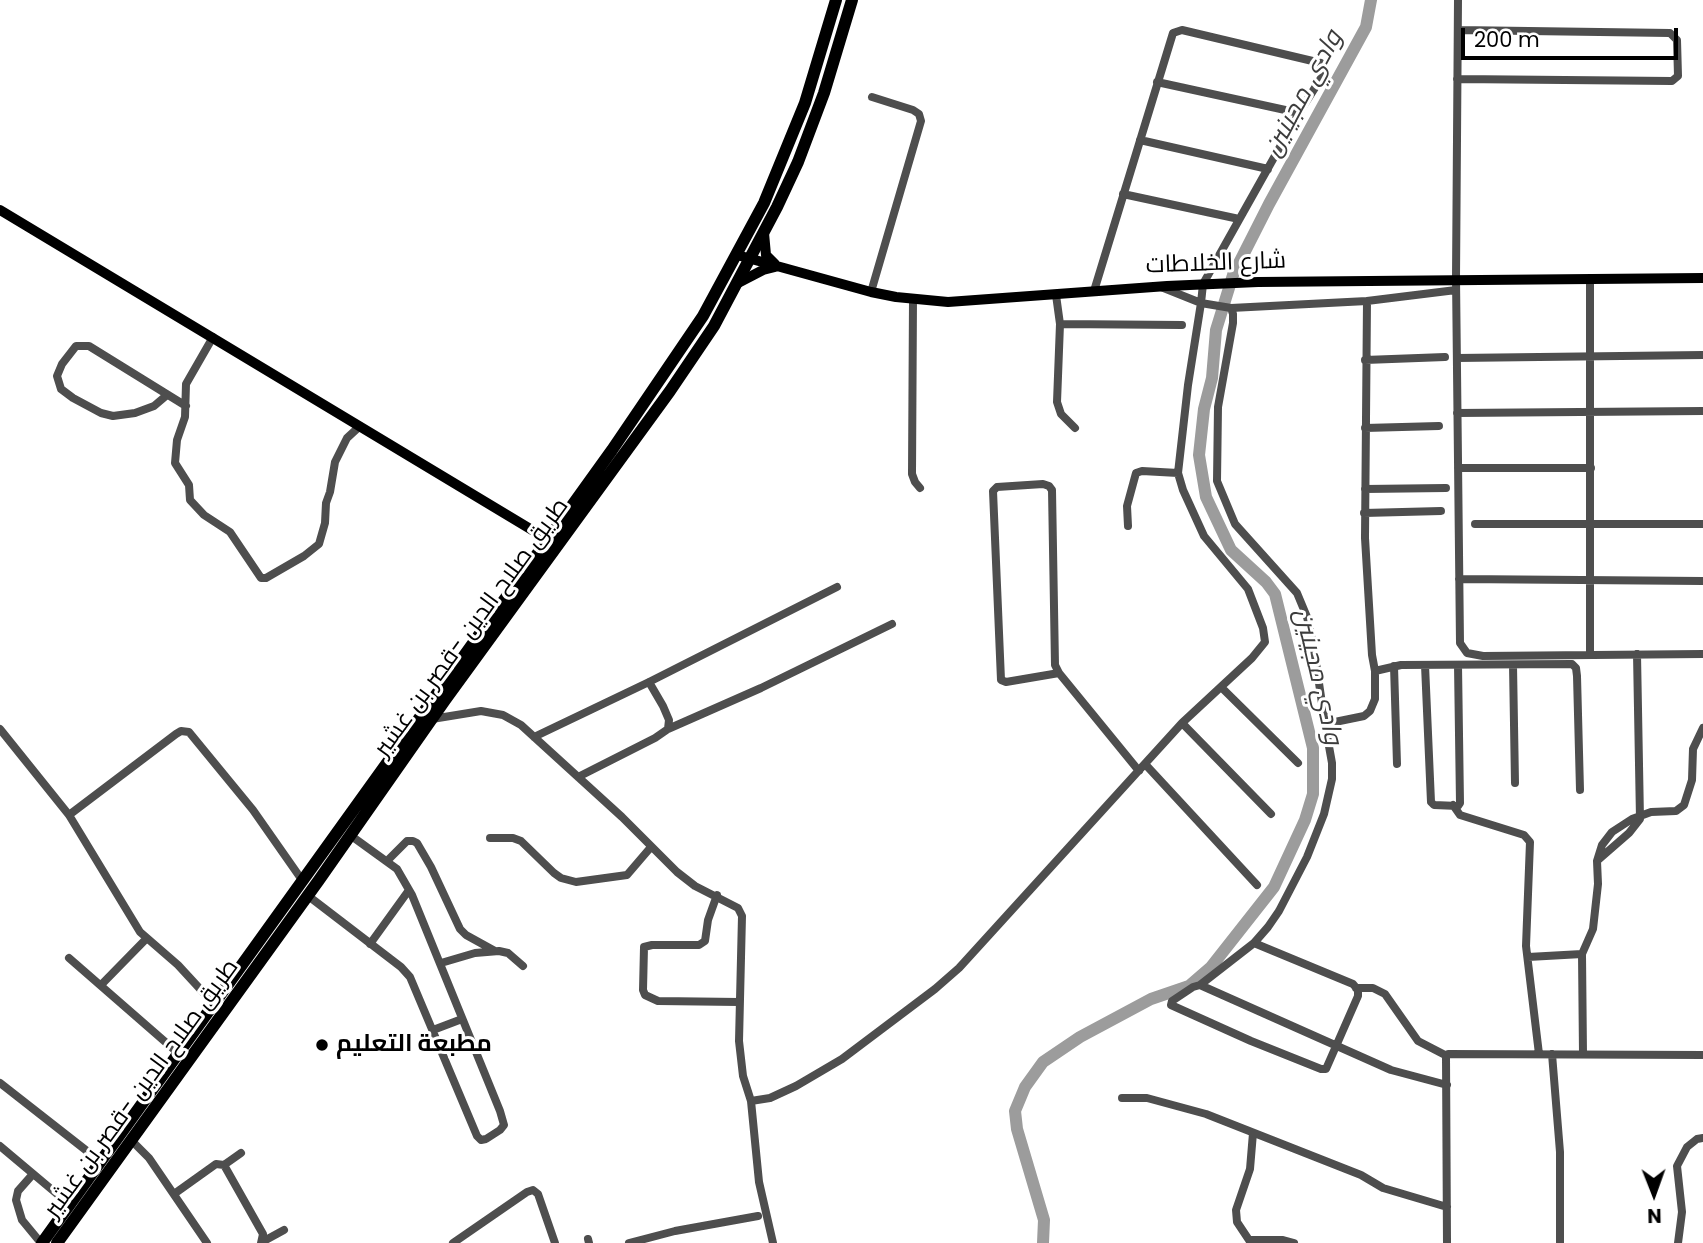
<!DOCTYPE html>
<html>
<head>
<meta charset="utf-8">
<style>
	body { margin:0 }
	#map { position:relative; width:1703px; height:1243px; overflow:hidden; background:#fff; font-family:Poppins,sans-serif }
	canvas { display:block }
	.north { position:absolute; left:1619px; top:1159px; width:70px; height:70px; -webkit-text-stroke:5px #fff; paint-order:stroke; rotate:179deg; font-size:19px; font-weight:700; line-height:28px; text-align:center; color:#000 }
	.north::after { content:''; display:block; margin:auto; width:24px; height:32px; background:#000; clip-path:polygon(50% 0,100% 100%,50% 72%,0 100%) }
	.scale { position:absolute; left:1461px; top:28px; width:217px; height:32px; box-sizing:border-box; border:4px solid #000; border-top:0; padding-left:9px; font-size:21px; line-height:24px; white-space:nowrap; color:#000; -webkit-text-stroke:5px #fff; paint-order:stroke }
</style>
</head>
<body>
<div id="map">
<canvas width="1703" height="1243"></canvas>
<div class="north">N</div>
<div class="scale">200 m</div>
</div>
<script>
const g = document.querySelector('canvas').getContext('2d');
g.lineJoin = 'round';
const toPath = rows => new Path2D(rows.map(r => 'M' + r).join(''));
function stroke(path, color, width, dash) { g.strokeStyle = color; g.lineWidth = width; g.lineCap = dash ? 'butt' : 'round'; g.setLineDash(dash || []); g.stroke(path); }
function drawText(font, color, halo, rows, align = 'center') {
  g.font = font + ' Poppins,Cairo,sans-serif'; g.lineWidth = 6; g.setLineDash([]); g.textBaseline = 'middle'; g.strokeStyle = halo; g.fillStyle = color; for (const [text, x, y, turn = 0] of rows) {
    g.save(); g.translate(x, y); g.rotate((+turn || 0) * Math.PI / 180); g.textAlign = isNaN(turn) ? turn : align; if (halo) g.strokeText(text, 0, 0); g.fillText(text, 0, 0); g.restore();
  }
}
stroke(toPath([
	[1043,1243,1044,1220,1017,1129,1015,1111,1025,1087,1043,1062,1080,1037,1151,999,1189,986,1211,967,1274,887,1305,820,1313,794,1313,748,1275,594,1266,582,1231,550,1206,497,1199,455,1204,409,1212,378,1216,330,1233,275,1269,204,1366,27,1371,0]
]), '#9c9c9c', 12);
stroke(toPath([
	[1458,0,1456,278,1460,643,1467,653,1483,656,1703,654],
	[1457,79,1672,81,1678,76,1677,40,1670,33,1458,30],
	[1157,82,1299,113],
	[1140,140,1268,169],
	[1123,194,1239,219],
	[1094,291,1173,33,1182,30,1321,63,1324,66,1323,75,1299,113,1203,284,1201,303,1231,308,1233,314,1233,323,1218,407,1217,481,1235,524,1297,593,1307,617,1313,642,1325,724],
	[871,292,921,121,919,114,913,110,872,97],
	[1056,295,1060,324,1057,402,1061,414,1075,428],
	[913,299,912,474,915,482,920,488],
	[1231,308,1367,301],
	[1060,324,1182,325],
	[213,337,186,384,185,417,177,440,175,463,189,485,190,500,204,515,230,532,261,578,266,578,304,556,319,544,325,523,326,503,330,492,335,462,347,438,360,426],
	[1457,358,1703,355],
	[1365,360,1445,357],
	[167,395,154,406,135,413,113,416,101,413,73,398,61,389,57,376,62,364,76,346,89,346,186,406],
	[1457,413,1703,411],
	[1365,428,1439,426],
	[1458,468,1591,468],
	[1365,489,1446,488],
	[1364,513,1441,511],
	[1475,524,1703,524],
	[1128,526,1127,506,1136,473,1142,471,1178,473],
	[1459,579,1703,581],
	[1590,655,1590,279],
	[1425,665,1431,802,1434,805,1458,806,1460,803,1458,665],
	[1513,665,1515,783],
	[1394,666,1397,764],
	[1375,671,1401,665,1572,664,1576,668,1577,676,1580,790],
	[1059,673,1006,682,1001,680,993,491,997,487,1043,484,1049,486,1052,490,1055,665,1059,673,1139,771],
	[1221,687,1298,763],
	[432,719,481,711,503,715,521,725,622,817,677,872,695,886,738,908,742,916,739,1041,743,1076,751,1101],
	[1182,723,1271,814],
	[0,729,69,815,140,932,178,965,213,1003],
	[668,729,761,688,892,624],
	[534,737,649,682,837,587],
	[1145,764,1257,885],
	[578,777,655,738,668,729,669,720,663,706,649,682],
	[1453,805,1460,815,1524,835,1530,842,1526,946,1539,1054],
	[69,815,176,734,181,731,189,732,253,810,302,880],
	[490,838,513,838,521,841,554,873,561,878,576,882,627,875,651,847],
	[1598,860,1629,833,1640,819,1637,654],
	[387,861,407,841,413,841,417,843,431,867,460,929,466,935,495,951],
	[307,895,401,967,410,977,477,1136,481,1140,486,1139,500,1130,504,1125,500,1111,412,895,397,869,350,835],
	[717,895,708,920,705,941,699,945,652,945,644,947,643,990,645,995,658,1001,739,1002],
	[370,944,409,890],
	[1528,957,1582,954],
	[69,958,178,1053],
	[441,963,475,953,499,951,508,953,523,966],
	[101,985,147,938],
	[1200,985,1193,987,1172,1001,1171,1005,1251,1041,1321,1069,1326,1069,1358,996,1358,990,1353,984,1254,943],
	[1356,988,1373,988,1385,994,1418,1041,1447,1056],
	[433,1030,462,1019],
	[1552,1054,1560,1152,1560,1243],
	[1583,1054,1582,954,1593,929,1598,884,1597,861,1602,845,1612,832,1632,819,1651,812,1676,811,1684,805,1692,780,1693,749,1703,728],
	[0,1083,101,1162],
	[1447,1085,1391,1070,1200,985,1254,943,1268,927,1279,911,1307,857,1324,814,1332,779,1332,763,1325,724,1364,716,1370,711,1375,699,1375,671,1372,655,1365,538,1367,301,1456,290],
	[1122,1098,1147,1098,1206,1114,1361,1175,1383,1188,1447,1207],
	[1253,1133,1250,1169,1236,1210,1237,1222,1249,1240,1283,1240,1294,1243],
	[131,1140,149,1158,207,1243],
	[0,1146,69,1204],
	[224,1165,263,1234,261,1243],
	[33,1174,18,1191,16,1200,22,1220,41,1243],
	[174,1194,216,1164,224,1165,241,1153],
	[588,1239,589,1243],
	[262,1242,284,1230],
	[453,1243,527,1192,533,1190,538,1194,555,1243],
	[629,1243,675,1231,758,1216],
	[773,1243,759,1182,751,1101,770,1098,796,1086,842,1059,935,989,959,968,1182,723,1252,658,1265,642,1263,628,1248,589,1204,536,1183,490,1178,473,1188,385,1201,303,1161,287],
	[1447,1243,1446,1057,1448,1054,1703,1055],
	[1678,1243,1682,1212,1677,1166,1687,1147,1697,1139,1703,1138]
]), '#4e4e4e', 8);
stroke(toPath([
	[0,210,547,539],
	[764,233,766,255,775,264],
	[737,255,871,292,896,297,948,302,1167,286,1258,282,1703,278],
	[736,284,763,270,775,267]
]), '#000', 10);
stroke(toPath([
	[42,1243,612,450,703,316,764,203,805,103,836,0],
	[57,1243,319,880,445,700,670,391,714,326,777,207,798,162,824,93,852,0]
]), '#000', 12);
for (const [x, y, r, color] of [
	[322,1045,7,"#000"]
]) { const dot = new Path2D(); dot.arc(x, y, r, 0, 2 * Math.PI); g.fillStyle = color; g.fill(dot); stroke(dot, '#fff', 2.5); }
drawText('24px', '#000', '#fff', [
	["شارع الخلاطات",1216,264,-2],
	["طريق صلاح الدين -قصر بن غشير",472,628,-54],
	["طريق صلاح الدين -قصر بن غشير",142,1089,-54]
]);
drawText('bold 24px', '#000', '#fff', [
	["مطبعة التعليم",336,1045]
], 'left');
drawText('italic 26px', '#3d3d3d', '#fff', [
	["وادي مجينين",1304,94,-62],
	["وادي مجينين",1317,677,77]
]);
</script>
</body>
</html>
